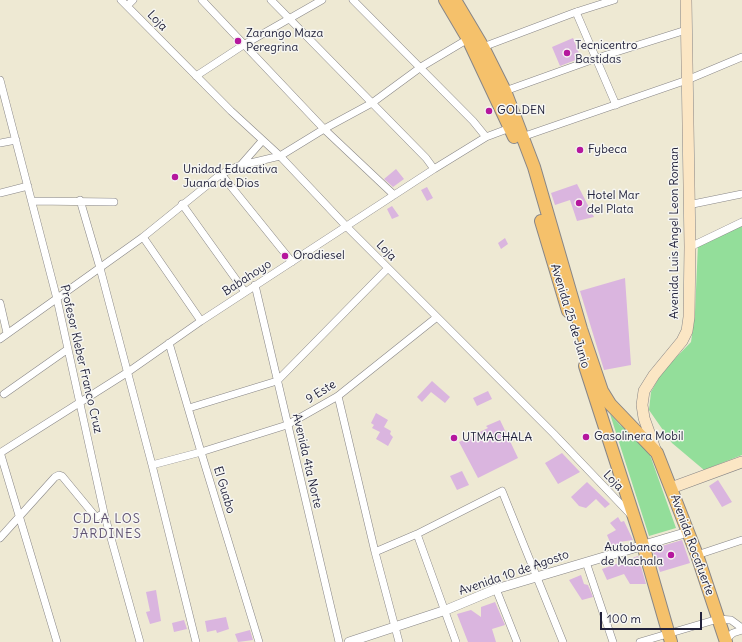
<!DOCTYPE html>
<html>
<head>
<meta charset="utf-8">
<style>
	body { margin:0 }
	#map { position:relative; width:742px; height:642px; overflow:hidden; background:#eee9d3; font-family:Delius,sans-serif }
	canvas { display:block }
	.scale { position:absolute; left:600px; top:612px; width:102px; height:18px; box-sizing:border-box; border:2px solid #22223b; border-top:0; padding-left:5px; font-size:12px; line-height:14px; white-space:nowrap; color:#22223b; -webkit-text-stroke:3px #f6f6f2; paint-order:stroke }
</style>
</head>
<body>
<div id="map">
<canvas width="742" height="642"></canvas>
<div class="scale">100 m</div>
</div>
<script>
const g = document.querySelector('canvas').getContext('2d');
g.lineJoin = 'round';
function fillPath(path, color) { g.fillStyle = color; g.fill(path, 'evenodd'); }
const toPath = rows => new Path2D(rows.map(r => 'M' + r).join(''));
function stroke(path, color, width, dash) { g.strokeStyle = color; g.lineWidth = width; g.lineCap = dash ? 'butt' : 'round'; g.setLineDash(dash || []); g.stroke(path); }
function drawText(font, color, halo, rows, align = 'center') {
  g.font = font + ' Delius,sans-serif'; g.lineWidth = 3; g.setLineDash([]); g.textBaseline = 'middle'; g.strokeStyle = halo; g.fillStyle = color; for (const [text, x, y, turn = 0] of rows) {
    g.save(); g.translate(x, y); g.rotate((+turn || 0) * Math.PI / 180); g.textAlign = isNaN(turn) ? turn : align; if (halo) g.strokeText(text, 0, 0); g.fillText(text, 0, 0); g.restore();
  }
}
fillPath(toPath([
	[742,222,742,455,704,470,672,443,649,410,651,392,662,372,691,342,695,313,698,244],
	[610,414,620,425,633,435,650,455,676,528,649,536]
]), '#93de9a');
fillPath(toPath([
	[573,38,581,58,560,66,552,47],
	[396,169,404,179,393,187,384,179],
	[577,184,594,217,577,221,570,200,555,205,551,193],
	[427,187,433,198,427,201,421,190],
	[392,206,399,216,392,219,387,209],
	[505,238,508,244,501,249,498,243],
	[625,278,631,365,604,370,580,291],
	[432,381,450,397,445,403,431,392,422,402,417,397],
	[488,391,492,399,477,406,473,398],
	[376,413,388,420,384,427,391,431,390,434,393,437,388,446,376,439,380,432,372,428,374,425,371,423],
	[500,420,518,458,478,478,459,442,488,428,486,426],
	[562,453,580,472,558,484,545,463],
	[462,471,469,485,457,490,450,476],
	[718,480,732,502,722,507,709,486],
	[587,482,610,504,605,508,596,499,586,508,579,506,571,497],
	[618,517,621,522,624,521,633,540,619,542,620,544,612,547,607,535,616,530,610,523],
	[682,540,690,563,660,572,652,549],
	[638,556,646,584,630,584,624,574,607,580,602,569],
	[581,575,584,584,588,585,593,597,582,600,569,580],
	[156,590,161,621,150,624,146,612,150,611,146,592],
	[495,602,505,625,492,629,496,642,468,642,457,614,471,610,481,617,481,607],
	[226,617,229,629,217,633,216,630,207,632,205,621],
	[184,620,187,629,174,632,172,623],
	[250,630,253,640,238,642,235,634]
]), '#dab5df');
const minor = toPath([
	[121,0,231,111,280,156,346,226,554,434,632,516],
	[202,0,324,129,394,195],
	[271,0,426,158,434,169],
	[353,0,473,121,486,137],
	[127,6,133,0],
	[576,12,616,105],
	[483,47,576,12,614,0],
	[196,76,245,44,322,0],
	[0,80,57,299,104,513,140,642],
	[505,91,597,58,686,30],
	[522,137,687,80,742,57],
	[0,143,16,140],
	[242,165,280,156,324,129,372,103,421,67,468,39],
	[221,174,292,262],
	[0,193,28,186],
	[80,200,100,268,152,465,196,642],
	[32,201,114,202],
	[182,204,245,292],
	[688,205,742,194],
	[143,237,201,321],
	[690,247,742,222],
	[255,285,339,642],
	[0,303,7,333],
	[0,339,143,237,221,174,241,165,262,141],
	[169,343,201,452,259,642],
	[4,394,68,349],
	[338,396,375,552,399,642],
	[189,408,277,381,388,268],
	[0,452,57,642],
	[0,453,128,372,201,321,434,169,486,137,510,128],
	[152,465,201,452,287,425,338,396,437,317],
	[417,534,456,642],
	[0,538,55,477,59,475,62,476,95,516,97,517,104,513],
	[375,552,417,534,502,491,563,642],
	[697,555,742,540],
	[586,562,613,642],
	[496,589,517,642],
	[725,640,733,633,742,630],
	[640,642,718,619,731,620,742,628]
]);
const tertiary = toPath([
	[349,642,446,610,496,589,688,532]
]);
const secondary = toPath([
	[655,449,644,418,642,405,644,391,654,375,682,341,687,331,689,317,690,247,686,0],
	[671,488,742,462]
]);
const primary = toPath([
	[445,0,468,39,514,137],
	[455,0,483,47,505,91,534,167,581,329,602,391,610,404,657,453,697,555,726,642],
	[541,221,568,311],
	[585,366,643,545,671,642]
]);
stroke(minor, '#888687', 8);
stroke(tertiary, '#888687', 10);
stroke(secondary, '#888687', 12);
stroke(primary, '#888687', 14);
stroke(minor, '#fff', 7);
stroke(tertiary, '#fff', 9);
stroke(secondary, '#fbe6c4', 11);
stroke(primary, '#f5c16b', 12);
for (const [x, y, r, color] of [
	[238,41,4,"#b5179e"],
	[567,53,4,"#b5179e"],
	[489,111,4,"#b5179e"],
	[580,150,4,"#b5179e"],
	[175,177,4,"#b5179e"],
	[579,203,4,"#b5179e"],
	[285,256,4,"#b5179e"],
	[586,437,4,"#b5179e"],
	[454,438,4,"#b5179e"],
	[671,555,4,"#b5179e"]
]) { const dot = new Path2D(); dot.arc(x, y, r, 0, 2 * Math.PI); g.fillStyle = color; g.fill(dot); stroke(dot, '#f6f6f2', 1.5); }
drawText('12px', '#22223b', '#f6f6f2', [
	["Loja",157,21,46],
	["Avenida Luis Angel Leon Roman",675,233,-90],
	["Loja",386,251,46],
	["Babahoyo",247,278,-33],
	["Avenida 25 de Junio",570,316,73],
	["Profesor Kleber Franco Cruz",81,359,77],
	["9 Este",321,392,-32],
	["Avenida 4ta Norte",307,461,77],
	["Loja",613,481,46],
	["El Guabo",224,490,73],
	["Avenida Rocafuerte",692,545,70],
	["Avenida 10 de Agosto",514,573,-19]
]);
drawText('12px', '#22223b', '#f6f6f2', [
	["Zarango Maza",246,34],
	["Peregrina",246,48],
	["Tecnicentro",575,46],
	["Bastidas",575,60],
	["GOLDEN",497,111],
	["Fybeca",588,150],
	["Unidad Educativa",183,170],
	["Juana de Dios",183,184],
	["Hotel Mar",587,196],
	["del Plata",587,210],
	["Orodiesel",293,256],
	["Gasolinera Mobil",594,437],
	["UTMACHALA",462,438],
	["Autobanco",663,548,"right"],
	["de Machala",663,562,"right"]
], 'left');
g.letterSpacing = '1px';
drawText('13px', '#625574', '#f6f6f2', [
	["CDLA LOS",107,519],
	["JARDINES",107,534]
]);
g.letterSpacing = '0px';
</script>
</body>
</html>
